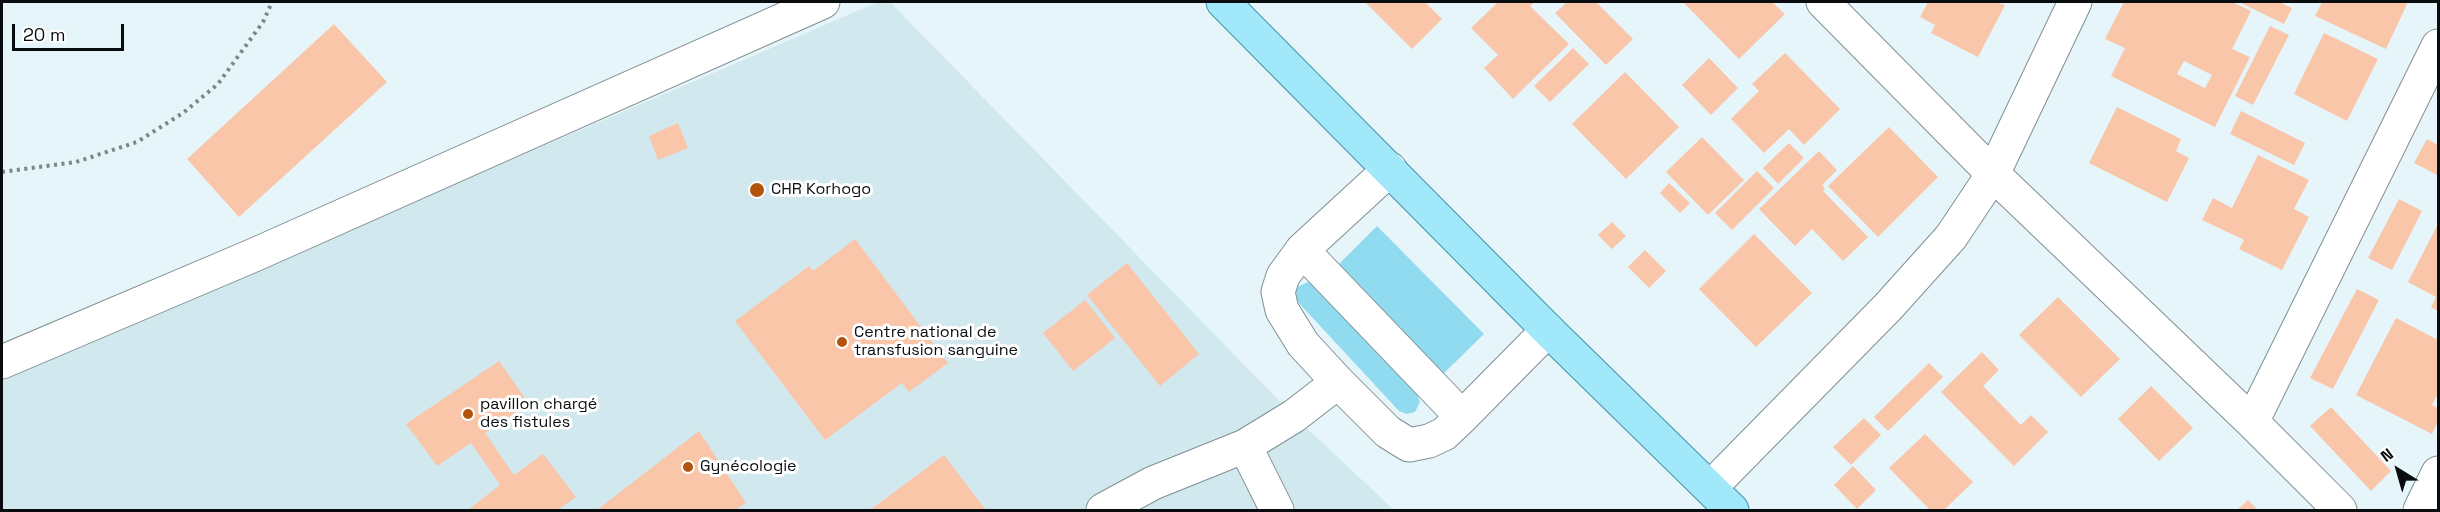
<!DOCTYPE html>
<html>
<head>
<meta charset="utf-8">
<style>
	body { margin:0 }
	#map { position:relative; width:2440px; height:512px; overflow:hidden; background:#e6f5f9; font-family:"Space Grotesk",sans-serif }
	canvas { display:block }
	.frame { position:absolute; inset:0; border:3px solid #090d0f; pointer-events:none }
	.north { position:absolute; left:2368px; top:440px; width:60px; height:60px; -webkit-text-stroke:4px #fff; paint-order:stroke; rotate:323deg; font-size:16px; font-weight:700; line-height:24px; text-align:center; color:#090d0f }
	.north::after { content:''; display:block; margin:auto; width:21px; height:27px; background:#090d0f; clip-path:polygon(50% 0,100% 100%,50% 72%,0 100%) }
	.scale { position:absolute; left:12px; top:24px; width:112px; height:27px; box-sizing:border-box; border:3px solid #090d0f; border-top:0; padding-left:8px; font-size:18px; line-height:21px; white-space:nowrap; color:#090d0f; -webkit-text-stroke:4px #fff; paint-order:stroke }
</style>
</head>
<body>
<div id="map">
<canvas width="2440" height="512"></canvas>
<div class="frame"></div>
<div class="north">N</div>
<div class="scale">20 m</div>
</div>
<script>
const g = document.querySelector('canvas').getContext('2d');
g.lineJoin = 'round';
function fillPath(path, color) { g.fillStyle = color; g.fill(path, 'evenodd'); }
const toPath = rows => new Path2D(rows.map(r => 'M' + r).join(''));
function stroke(path, color, width, dash) { g.strokeStyle = color; g.lineWidth = width; g.lineCap = dash ? 'butt' : 'round'; g.setLineDash(dash || []); g.stroke(path); }
function drawText(font, color, halo, rows, align = 'center') {
  g.font = font + ' "Space Grotesk",sans-serif'; g.lineWidth = 6; g.setLineDash([]); g.textBaseline = 'middle'; g.strokeStyle = halo; g.fillStyle = color; for (const [text, x, y, turn = 0] of rows) {
    g.save(); g.translate(x, y); g.rotate((+turn || 0) * Math.PI / 180); g.textAlign = isNaN(turn) ? turn : align; if (halo) g.strokeText(text, 0, 0); g.fillText(text, 0, 0); g.restore();
  }
}
fillPath(toPath([
	[878,2,890,2,1294,416,1394,510,2,510,2,379]
]), '#d1e8ee');
fillPath(toPath([
	[1377,226,1484,334,1440,377,1333,270],
	[1308,282,1315,286,1417,394,1420,402,1415,412,1407,414,1399,411,1297,301,1295,294,1297,287]
]), '#90dbef');
fillPath(toPath([
	[1365,2,1425,2,1442,19,1412,49],
	[1498,2,1535,2,1530,6,1569,44,1513,99,1484,68,1498,55,1471,28],
	[1567,2,1596,2,1633,39,1606,65,1555,13],
	[1683,2,1772,2,1785,14,1739,59],
	[1928,2,1997,2,2005,5,1978,57,1931,33,1935,25,1920,17],
	[2124,2,2232,2,2251,11,2232,49,2250,57,2215,127,2111,76,2125,48,2105,39],
	[2184,61,2212,75,2205,88,2177,74],
	[2239,2,2279,2,2292,8,2284,24],
	[2322,2,2408,2,2386,49,2315,16],
	[334,24,387,82,239,217,187,159],
	[2270,26,2289,35,2253,105,2235,96],
	[2324,33,2378,59,2347,121,2294,94],
	[1573,48,1589,64,1550,102,1534,86],
	[1785,53,1840,109,1804,145,1789,129,1764,153,1731,119,1759,91,1752,84],
	[1709,58,1738,88,1711,115,1682,85],
	[1625,72,1679,127,1626,179,1572,124],
	[2117,107,2181,139,2176,151,2189,158,2167,202,2089,163],
	[2241,111,2305,143,2294,165,2230,134],
	[678,123,688,148,658,160,649,136],
	[1889,127,1938,177,1878,237,1828,186],
	[1702,137,1744,180,1708,215,1666,172],
	[2427,139,2438,145,2437,175,2414,163],
	[1789,143,1804,158,1778,184,1763,168],
	[1819,151,1837,170,1822,185,1825,189,1823,191,1868,237,1843,261,1812,229,1795,246,1759,209],
	[2258,155,2309,180,2294,209,2309,217,2282,270,2239,249,2244,240,2202,220,2213,198,2232,208],
	[1757,171,1774,188,1732,230,1715,213],
	[1669,183,1690,203,1680,213,1660,193],
	[2399,199,2422,211,2392,270,2368,258],
	[1612,222,1626,236,1612,249,1598,235],
	[2438,224,2438,311,2431,307,2436,297,2408,282],
	[1754,234,1812,293,1756,347,1699,289],
	[855,239,948,363,909,392,902,383,825,440,735,321,809,266,813,271],
	[1645,250,1666,271,1649,288,1628,267],
	[1127,263,1199,354,1160,386,1087,295],
	[2357,289,2379,300,2333,389,2310,378],
	[2058,297,2120,359,2081,397,2019,335],
	[1085,300,1115,338,1073,371,1043,333],
	[2396,318,2438,340,2438,393,2432,405,2438,408,2438,421,2432,434,2356,395],
	[1982,352,1999,370,1983,386,2021,425,2031,415,2048,432,2014,466,1941,392],
	[499,361,529,404,485,433,514,475,543,454,576,497,558,510,468,510,500,485,471,443,437,466,406,424],
	[1929,363,1943,377,1888,431,1874,417],
	[2151,386,2193,428,2159,461,2118,419],
	[2331,407,2391,471,2371,491,2310,426],
	[1864,418,1881,435,1851,465,1833,447],
	[699,431,746,503,735,510,597,510],
	[1925,434,1973,482,1944,510,1930,510,1889,468],
	[944,455,986,510,870,510],
	[1853,466,1876,490,1857,509,1834,485],
	[2248,500,2258,510,2237,510]
]), '#fac6aa');
const minor = toPath([
	[1823,2,1993,174,2252,422,2340,510],
	[1390,169,1302,250,1283,276,1278,292,1282,310,1303,344,1338,382,1388,432,1409,445,1429,441,1444,434,1462,417,1548,330],
	[1302,250,1462,417],
	[2,362,254,255,823,2],
	[2252,422,2438,46],
	[1245,446,1277,510],
	[1710,488,1888,307,1951,237,1993,174,2075,2],
	[1103,510,1153,483,1245,446,1294,416,1338,382],
	[2420,510,2438,473]
]);
const major = toPath([
	[1223,2,1548,330,1732,510]
]);
stroke(minor, '#818f92', 35);
stroke(major, '#4492a6', 35);
stroke(toPath([
	[2,172,76,162,137,142,183,113,218,84,263,22,272,2]
]), '#7c8589', 4, [3, 4.5]);
stroke(minor, '#fff', 33);
stroke(major, '#a1e8fa', 33);
for (const [x, y, r, color] of [
	[757,190,8,"#b3530c"],
	[842,342,6,"#b3530c"],
	[468,414,6,"#b3530c"],
	[688,467,6,"#b3530c"]
]) { const dot = new Path2D(); dot.arc(x, y, r, 0, 2 * Math.PI); g.fillStyle = color; g.fill(dot); stroke(dot, '#fff', 2); }
drawText('16px', '#090d0f', '#fff', [
	["CHR Korhogo",771,190],
	["Centre national de",854,333],
	["transfusion sanguine",854,351],
	["pavillon chargé",480,405],
	["des fistules",480,423],
	["Gynécologie",700,467]
], 'left');
</script>
</body>
</html>
